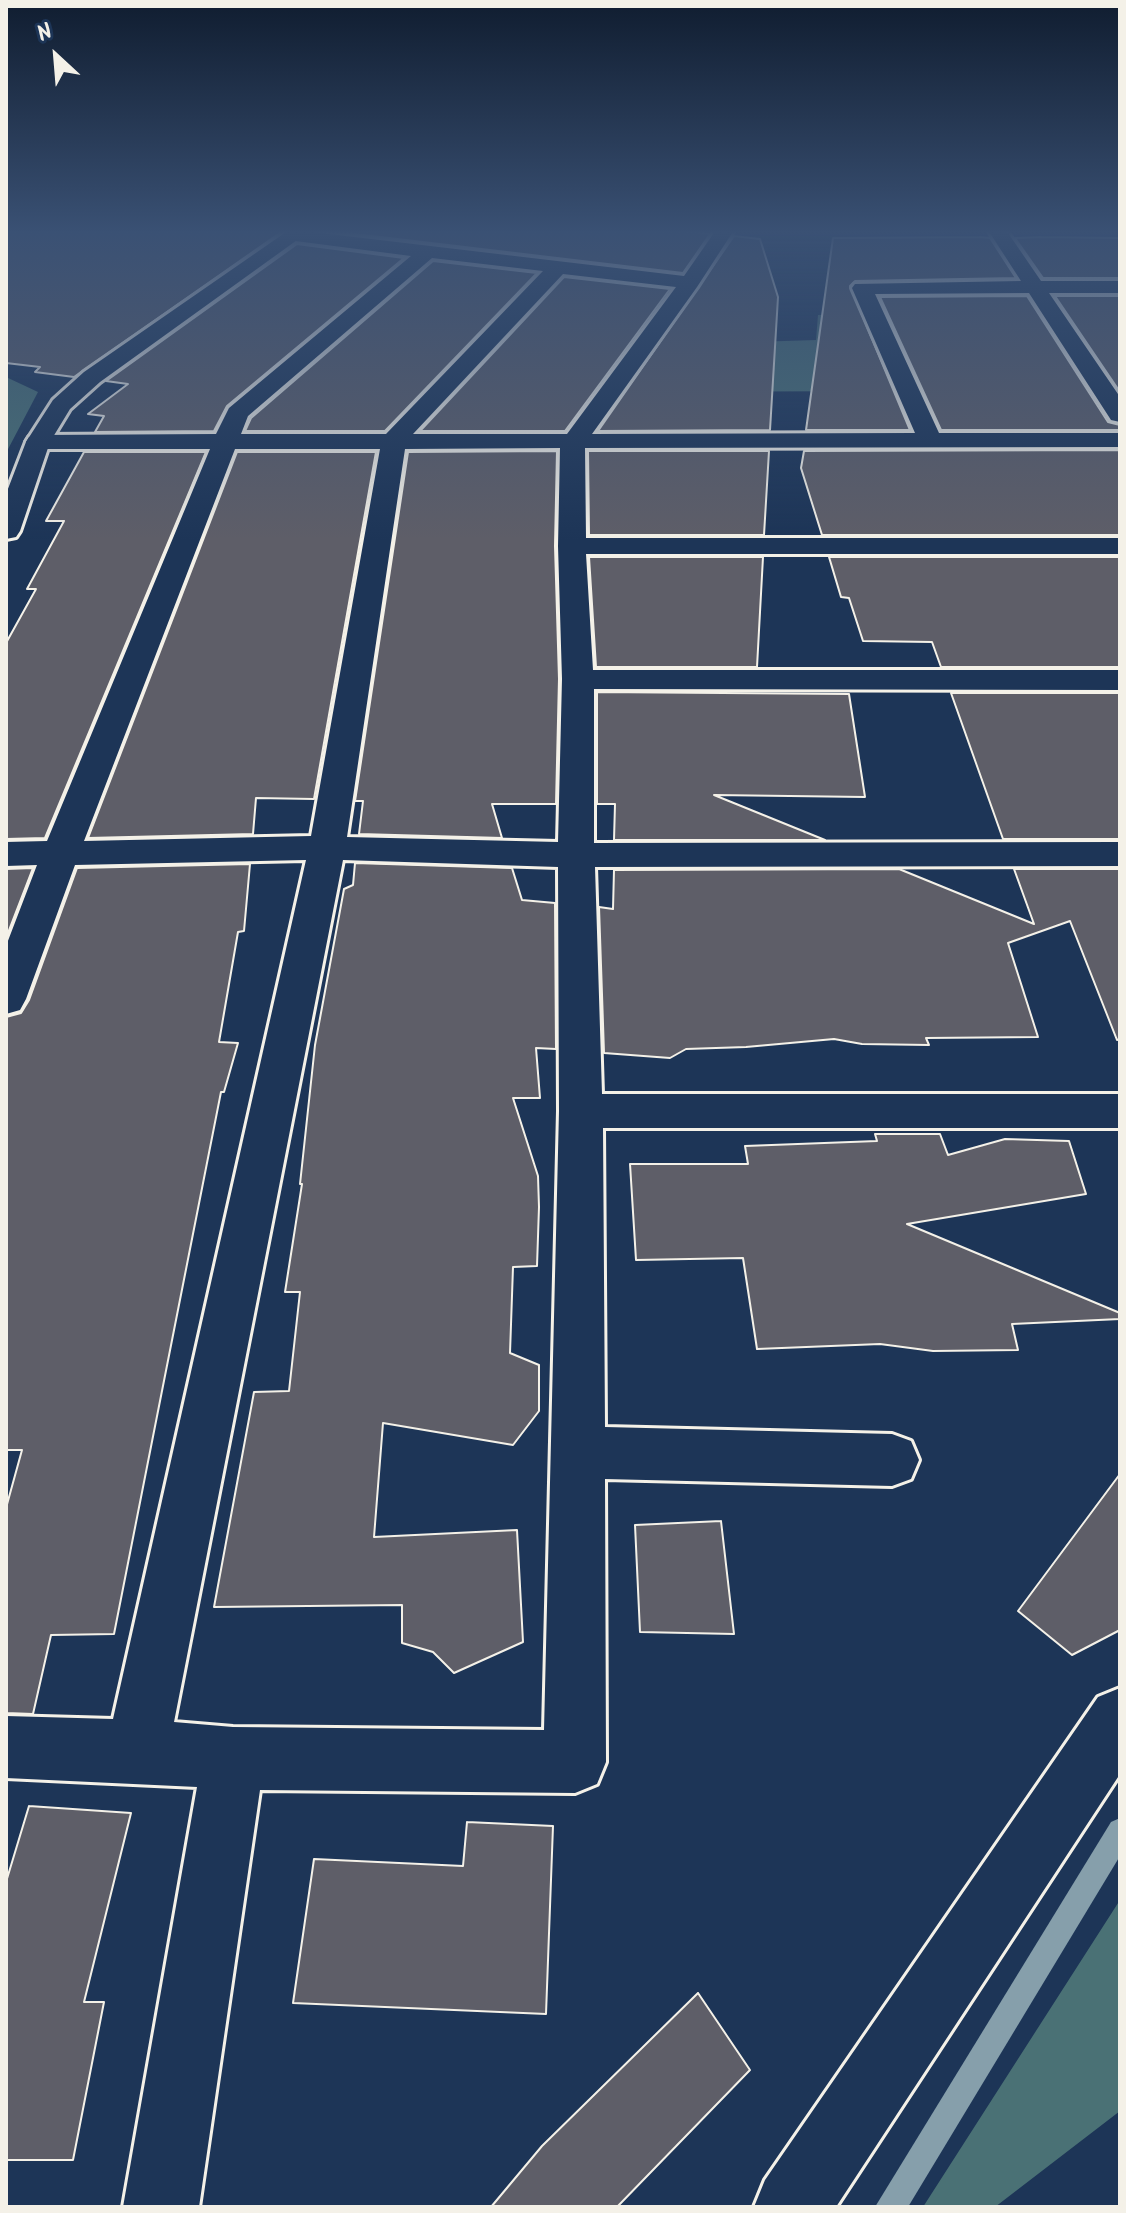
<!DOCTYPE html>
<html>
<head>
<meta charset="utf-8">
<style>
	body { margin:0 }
	#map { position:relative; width:1126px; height:2213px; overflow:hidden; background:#1d3557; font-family:Kalam,sans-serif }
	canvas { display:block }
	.frame { position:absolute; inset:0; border:8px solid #f4f1e8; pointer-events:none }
	.north { position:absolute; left:16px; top:16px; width:80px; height:80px; -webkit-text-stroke:6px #1d3557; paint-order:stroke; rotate:334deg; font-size:22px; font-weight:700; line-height:32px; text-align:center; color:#f4f1e8 }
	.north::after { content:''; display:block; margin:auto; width:28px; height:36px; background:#f4f1e8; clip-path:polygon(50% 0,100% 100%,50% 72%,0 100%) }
</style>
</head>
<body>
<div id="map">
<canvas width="1126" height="2213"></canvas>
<div class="frame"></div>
<div class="north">N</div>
</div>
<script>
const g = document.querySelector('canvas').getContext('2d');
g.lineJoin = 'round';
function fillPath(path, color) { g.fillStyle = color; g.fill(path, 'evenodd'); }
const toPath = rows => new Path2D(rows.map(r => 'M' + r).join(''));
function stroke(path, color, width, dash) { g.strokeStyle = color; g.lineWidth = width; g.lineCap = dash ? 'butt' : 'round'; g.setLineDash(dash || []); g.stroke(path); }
fillPath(toPath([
	[862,313,892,391,624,392,658,345,816,340,818,315],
	[6,377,38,392,6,453],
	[1120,1900,1120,2111,995,2207,923,2207]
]), '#4a7175');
fillPath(toPath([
	[1120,1818,1120,1856,908,2207,875,2207,1111,1822,1120,1818]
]), '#869fab');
const building = toPath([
	[6,230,284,230,74,377,35,372,40,367,6,363,6,230],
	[322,230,678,230,710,234,683,273,322,230],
	[734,236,760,239,778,297,770,430,598,431,734,236],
	[980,237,990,238,1016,278,855,281,850,286,910,430,806,430,833,238,980,237],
	[1041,237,1120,238,1120,278,1043,278,1015,238,1041,237],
	[297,244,404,258,227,406,214,431,95,432,104,416,88,414,128,384,106,381,297,244],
	[433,261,537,273,385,431,245,431,251,418,433,261],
	[564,277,670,289,565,431,420,431,564,277],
	[1027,296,1108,422,1120,425,1120,430,941,430,880,297,1027,296],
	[1055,296,1120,296,1120,392,1055,296],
	[1120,450,1120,535,822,535,801,468,804,451,1120,450],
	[557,451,555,546,559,679,556,804,492,804,502,838,359,834,363,801,355,801,408,452,557,451],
	[588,451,769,451,764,535,589,535,588,451],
	[84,452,206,452,45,838,6,839,6,643,36,589,27,589,64,521,46,521,84,452],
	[237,452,376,452,314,799,256,798,253,834,88,838,237,452],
	[589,557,763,557,757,667,596,667,589,557],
	[829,557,1120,557,1120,667,941,667,932,642,863,641,849,598,841,597,829,557],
	[597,692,849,694,865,797,714,795,825,840,614,840,615,804,597,804,597,692],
	[951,693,1120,693,1120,839,1003,839,951,693],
	[355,863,512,868,522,900,555,903,556,1049,536,1048,540,1098,513,1098,538,1176,539,1207,537,1266,513,1267,510,1353,539,1365,539,1411,513,1445,383,1423,374,1537,517,1530,523,1642,454,1673,433,1652,402,1643,402,1605,214,1607,254,1392,289,1391,300,1292,285,1292,302,1184,300,1184,315,1045,344,889,353,885,355,863],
	[250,864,244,931,238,932,219,1042,238,1043,224,1092,221,1092,114,1634,51,1635,33,1714,6,1713,6,1508,22,1450,6,1450,6,1017,21,1013,29,1000,77,868,250,864],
	[33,868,6,938,6,869,33,868],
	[899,869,1034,924,1014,869,1120,869,1120,1039,1117,1040,1070,921,1008,943,1038,1037,926,1038,929,1045,862,1044,834,1039,746,1047,686,1049,670,1058,604,1053,599,907,613,909,614,870,899,869],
	[875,1134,940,1134,948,1155,1005,1139,1069,1141,1086,1194,907,1224,1120,1313,1120,1319,1012,1324,1018,1350,933,1351,880,1344,757,1349,743,1258,636,1260,630,1164,748,1164,745,1146,877,1141,875,1134],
	[1120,1474,1120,1630,1072,1655,1018,1611,1120,1474],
	[721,1521,734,1634,640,1632,635,1525,721,1521],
	[29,1806,131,1813,84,2002,104,2002,73,2160,6,2160,6,1882,29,1806],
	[467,1822,553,1826,546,2014,293,2003,314,1859,463,1866,467,1822],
	[698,1993,750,2070,617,2207,491,2207,542,2146,698,1993]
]);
fillPath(building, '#5e5e68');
stroke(building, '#f4f1e8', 2);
const minor = toPath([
	[295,230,684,276,716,230,734,230,697,287,592,434,915,433,852,288,855,284,1021,281,988,230,1006,230,1041,281,1120,281,1120,293,1049,293,1120,397,1120,422,1111,420,1029,293,875,294,939,433,1120,433,1120,447,585,448,586,538,1120,538,1120,554,586,554,593,670,1120,670,1120,690,594,689,594,843,1120,842,1120,866,595,867,602,1094,1120,1094,1120,1128,603,1128,605,1427,892,1434,911,1441,919,1460,911,1479,892,1486,605,1479,606,1762,597,1784,575,1793,260,1790,199,2207,123,2207,197,1787,6,1778,6,1716,113,1719,306,860,75,865,26,999,20,1010,6,1014,6,946,37,865,6,866,6,842,47,841,210,449,38,449,29,447,26,442,29,437,38,435,216,434,229,408,411,256,288,240,286,236,288,232,295,230],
	[432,258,543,271,386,434,241,434,248,416,432,258],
	[563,274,676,287,567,434,413,434,563,274],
	[560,448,558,546,562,679,558,842,347,837,405,449,560,448],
	[235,449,380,449,311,836,84,841,235,449],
	[343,860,558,867,559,1111,544,1730,233,1727,174,1722,343,860],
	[1120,1688,1120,1774,836,2207,754,2207,765,2180,1098,1697,1120,1688]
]);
const tertiary = toPath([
	[289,230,311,230,100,382,70,409,50,442,20,531,16,537,6,539,6,494,26,442,53,400,84,372,289,230]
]);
stroke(minor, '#f4f1e8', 6);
stroke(tertiary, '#f4f1e8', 6);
fillPath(minor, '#1d3557');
fillPath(tertiary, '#1d3557');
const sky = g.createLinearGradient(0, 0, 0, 540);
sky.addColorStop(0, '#101d30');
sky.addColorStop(0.43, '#3a5174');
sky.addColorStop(1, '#3a517400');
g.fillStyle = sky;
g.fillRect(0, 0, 1126, 540);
</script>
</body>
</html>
